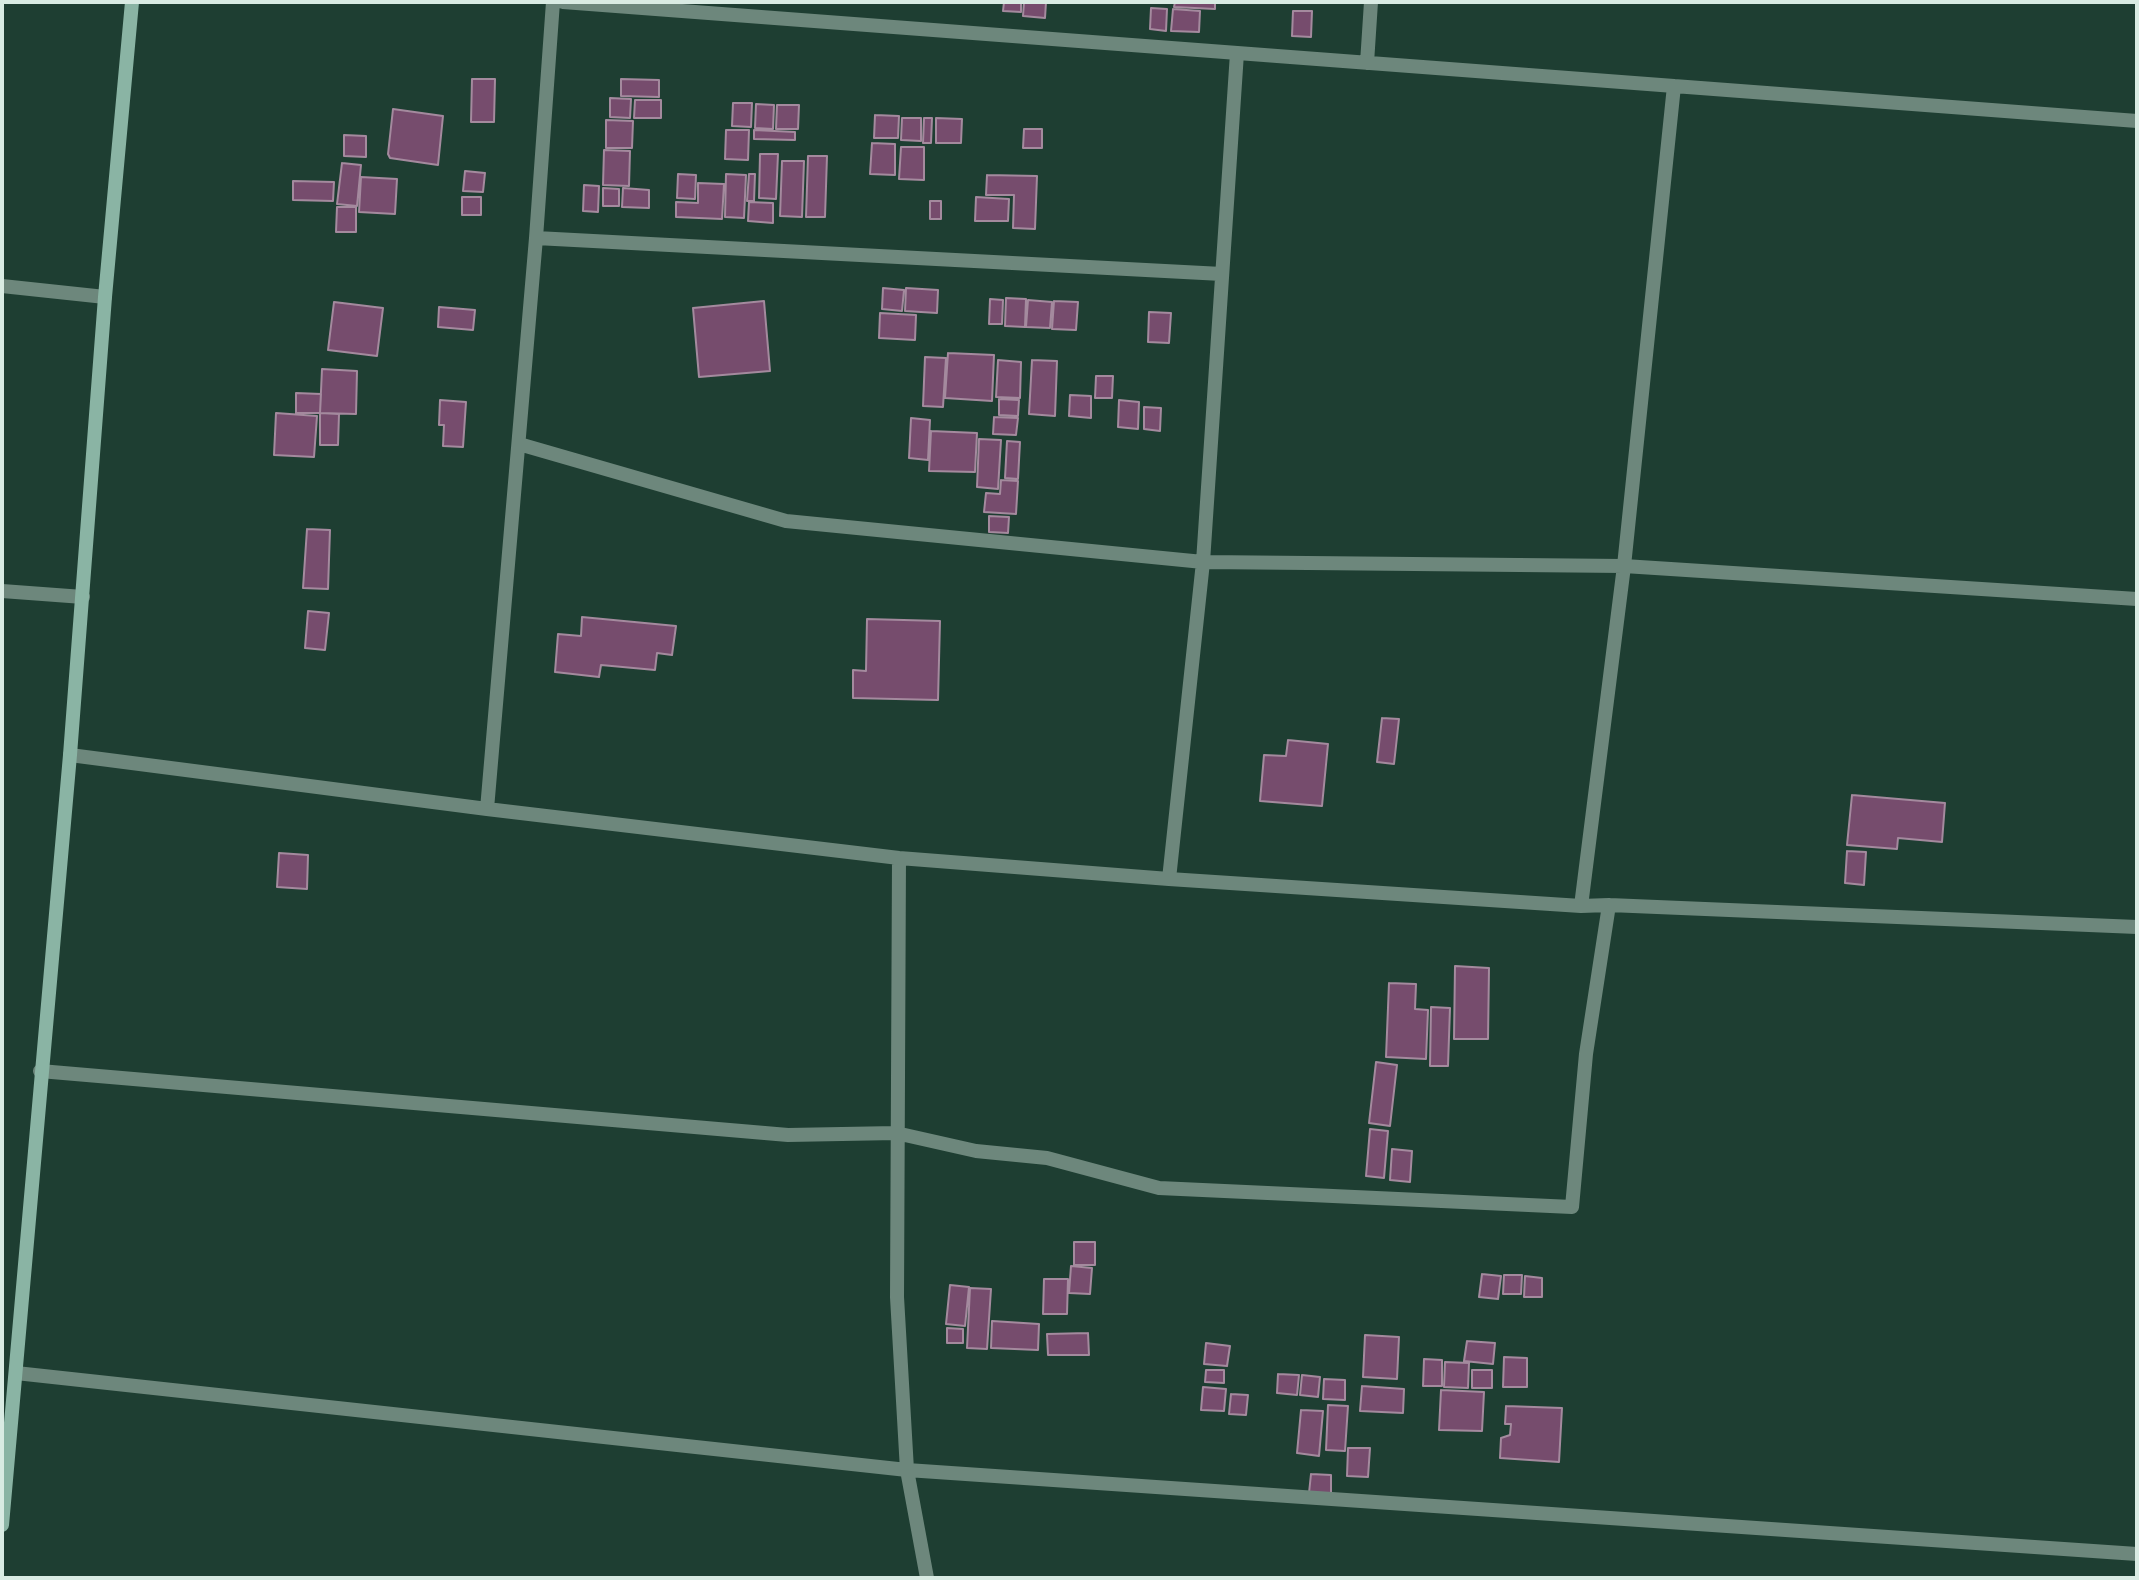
<!DOCTYPE html>
<html>
<head>
<meta charset="utf-8">
<style>
	body { margin:0 }
	#map { position:relative; width:2139px; height:1580px; overflow:hidden; background:#1e3e32; font-family:"Noto Sans",sans-serif }
	canvas { display:block }
	.frame { position:absolute; inset:0; border:4px solid #d9ebe3; pointer-events:none }
</style>
</head>
<body>
<div id="map">
<canvas width="2139" height="1580"></canvas>
<div class="frame"></div>
</div>
<script>
const g = document.querySelector('canvas').getContext('2d');
g.lineJoin = 'round';
function fillPath(path, color) { g.fillStyle = color; g.fill(path, 'evenodd'); }
const toPath = rows => new Path2D(rows.map(r => 'M' + r).join(''));
function stroke(path, color, width, dash) { g.strokeStyle = color; g.lineWidth = width; g.lineCap = dash ? 'butt' : 'round'; g.setLineDash(dash || []); g.stroke(path); }
const building = toPath([
	[1004,2,1021,2,1021,12,1003,11,1004,2],
	[1024,2,1046,2,1045,18,1023,16,1024,2],
	[1175,2,1215,2,1215,9,1174,7,1175,2],
	[1151,8,1167,9,1166,31,1150,29,1151,8],
	[1173,9,1200,11,1199,32,1171,31,1173,9],
	[1293,11,1312,11,1311,37,1292,36,1293,11],
	[472,79,495,79,494,122,471,122,472,79],
	[621,79,659,80,659,97,621,96,621,79],
	[610,98,631,99,630,118,610,117,610,98],
	[635,100,661,100,661,118,634,118,635,100],
	[733,103,752,103,751,127,732,126,733,103],
	[756,104,774,105,773,129,755,128,756,104],
	[777,105,799,105,798,129,776,129,777,105],
	[393,109,443,116,438,165,390,158,388,154,393,109],
	[875,115,899,116,898,138,874,138,875,115],
	[902,118,921,118,921,141,901,140,902,118],
	[924,118,932,118,931,143,923,143,924,118],
	[936,118,962,119,961,143,936,143,936,118],
	[606,120,633,121,632,148,606,148,606,120],
	[1024,129,1042,129,1042,148,1023,148,1024,129],
	[726,130,749,130,748,160,725,159,726,130],
	[754,130,795,132,795,140,754,139,754,130],
	[344,135,366,136,366,157,344,156,344,135],
	[872,143,895,144,895,175,870,174,872,143],
	[901,147,924,147,924,180,899,179,901,147],
	[604,150,630,151,629,186,603,185,604,150],
	[760,154,778,154,776,199,759,198,760,154],
	[808,156,827,156,825,217,806,217,808,156],
	[782,161,804,161,802,217,780,216,782,161],
	[342,163,361,165,357,206,337,204,342,163],
	[465,171,485,173,483,192,463,191,465,171],
	[678,174,696,175,695,199,677,198,678,174],
	[726,174,746,175,744,218,725,217,726,174],
	[749,174,755,174,754,201,747,201,749,174],
	[987,175,1037,176,1035,229,1013,228,1014,195,986,195,987,175],
	[361,177,397,179,395,214,359,212,361,177],
	[293,181,334,182,333,201,293,200,293,181],
	[698,183,724,184,722,219,676,217,676,202,698,203,698,183],
	[584,185,599,186,598,212,583,211,584,185],
	[603,188,619,189,619,206,603,206,603,188],
	[623,188,649,190,649,208,622,207,623,188],
	[462,197,481,197,481,215,462,215,462,197],
	[976,197,1009,199,1008,221,975,221,976,197],
	[930,201,941,201,941,219,930,219,930,201],
	[749,202,773,203,773,223,748,221,749,202],
	[337,207,356,207,356,232,336,232,337,207],
	[883,288,904,290,902,311,882,309,883,288],
	[906,288,938,290,937,313,905,311,906,288],
	[1006,298,1026,299,1025,327,1005,326,1006,298],
	[990,299,1003,300,1002,324,989,324,990,299],
	[1028,300,1052,302,1050,328,1026,327,1028,300],
	[764,301,770,371,699,377,693,308,764,301],
	[1054,301,1078,302,1076,330,1052,329,1054,301],
	[334,302,383,308,377,356,328,350,334,302],
	[439,307,475,310,473,330,438,327,439,307],
	[1149,312,1171,313,1169,343,1148,342,1149,312],
	[880,313,916,315,915,340,879,338,880,313],
	[948,353,994,355,992,401,945,398,948,353],
	[925,357,946,358,943,407,923,406,925,357],
	[998,360,1021,362,1020,398,996,397,998,360],
	[1032,360,1057,361,1055,416,1029,414,1032,360],
	[322,369,357,371,356,414,320,413,322,369],
	[1096,376,1113,376,1112,398,1095,398,1096,376],
	[296,393,321,394,320,413,296,413,296,393],
	[1070,395,1091,396,1091,418,1069,416,1070,395],
	[999,399,1019,400,1018,416,999,415,999,399],
	[440,400,466,402,463,447,443,446,444,425,439,425,440,400],
	[1119,400,1139,402,1138,429,1118,427,1119,400],
	[1144,407,1161,408,1160,431,1144,429,1144,407],
	[276,413,317,416,314,457,274,455,276,413],
	[320,413,339,414,338,445,320,445,320,413],
	[994,417,1018,418,1016,435,993,434,994,417],
	[911,418,930,420,928,460,909,458,911,418],
	[931,431,977,433,975,472,929,471,931,431],
	[979,439,1001,440,998,489,977,487,979,439],
	[1007,441,1020,442,1018,479,1005,478,1007,441],
	[1001,480,1018,481,1016,514,984,512,986,493,1000,494,1001,480],
	[989,516,1009,517,1008,533,989,532,989,516],
	[307,529,330,530,328,589,303,588,307,529],
	[308,611,329,613,325,650,305,648,308,611],
	[582,617,676,626,672,655,657,653,655,670,601,665,599,677,555,672,558,634,581,636,582,617],
	[867,619,940,621,938,700,853,698,853,670,866,671,867,619],
	[1382,718,1399,719,1394,764,1377,762,1382,718],
	[1288,740,1328,744,1322,806,1260,801,1264,755,1286,756,1288,740],
	[1852,795,1945,803,1942,842,1898,838,1897,849,1847,845,1852,795],
	[1847,851,1866,852,1864,885,1845,883,1847,851],
	[279,853,308,855,307,889,277,887,279,853],
	[1455,966,1489,968,1488,1039,1454,1039,1455,966],
	[1389,983,1416,984,1415,1009,1428,1010,1426,1059,1386,1057,1389,983],
	[1431,1007,1450,1008,1448,1066,1430,1066,1431,1007],
	[1376,1062,1397,1065,1390,1126,1369,1123,1376,1062],
	[1370,1129,1388,1131,1384,1178,1366,1176,1370,1129],
	[1392,1149,1412,1151,1410,1182,1390,1180,1392,1149],
	[1074,1242,1095,1242,1095,1265,1074,1265,1074,1242],
	[1071,1266,1092,1268,1090,1294,1069,1293,1071,1266],
	[1482,1274,1501,1276,1498,1299,1479,1297,1482,1274],
	[1504,1275,1522,1275,1521,1294,1503,1294,1504,1275],
	[1525,1276,1542,1278,1542,1297,1524,1297,1525,1276],
	[1044,1279,1068,1279,1067,1314,1043,1314,1044,1279],
	[950,1285,969,1287,965,1326,946,1324,950,1285],
	[970,1288,991,1289,987,1349,967,1348,970,1288],
	[992,1321,1039,1324,1038,1350,991,1348,992,1321],
	[947,1328,963,1329,963,1343,947,1343,947,1328],
	[1088,1333,1089,1355,1048,1355,1047,1334,1088,1333],
	[1365,1335,1399,1337,1397,1379,1363,1377,1365,1335],
	[1467,1341,1495,1343,1493,1364,1464,1361,1467,1341],
	[1206,1343,1230,1346,1227,1366,1204,1364,1206,1343],
	[1504,1357,1527,1358,1527,1387,1503,1387,1504,1357],
	[1424,1359,1442,1360,1442,1386,1423,1386,1424,1359],
	[1445,1362,1469,1363,1468,1388,1444,1387,1445,1362],
	[1206,1370,1224,1370,1224,1383,1205,1382,1206,1370],
	[1472,1370,1492,1370,1492,1388,1472,1388,1472,1370],
	[1278,1374,1299,1375,1297,1395,1277,1393,1278,1374],
	[1302,1375,1320,1377,1318,1397,1300,1395,1302,1375],
	[1324,1379,1345,1380,1345,1400,1323,1399,1324,1379],
	[1362,1386,1404,1389,1403,1413,1360,1411,1362,1386],
	[1203,1387,1226,1389,1224,1411,1201,1410,1203,1387],
	[1441,1390,1484,1392,1482,1431,1439,1430,1441,1390],
	[1231,1394,1248,1395,1246,1415,1229,1414,1231,1394],
	[1328,1405,1348,1406,1345,1451,1326,1450,1328,1405],
	[1506,1406,1562,1408,1559,1462,1500,1458,1501,1438,1510,1435,1511,1424,1505,1424,1506,1406],
	[1301,1410,1323,1411,1319,1456,1297,1453,1301,1410],
	[1348,1448,1370,1448,1368,1477,1347,1476,1348,1448],
	[1311,1474,1331,1475,1331,1494,1309,1493,1311,1474]
]);
fillPath(building, '#764c6d');
stroke(building, '#a48a9e', 2);
stroke(toPath([
	[563,2,2137,121],
	[1367,63,1371,2],
	[536,238,1222,274],
	[2,286,105,297],
	[519,444,786,521,1203,562,1624,566,2137,599],
	[2,591,83,597],
	[70,755,487,809,899,858,1169,879,1581,906,1609,905,2137,927],
	[487,809,536,238,553,2],
	[899,858,897,1297,907,1470,927,1578],
	[1169,879,1203,562,1237,53],
	[1581,906,1624,566,1674,86],
	[40,1071,788,1135,896,1133,976,1151,1047,1158,1159,1188,1572,1207,1586,1054,1609,905],
	[16,1373,907,1470,2137,1554]
]), '#6d877c', 14);
stroke(toPath([
	[2,1525,70,755,105,297,132,2]
]), '#8ab4a4', 14);
</script>
</body>
</html>
